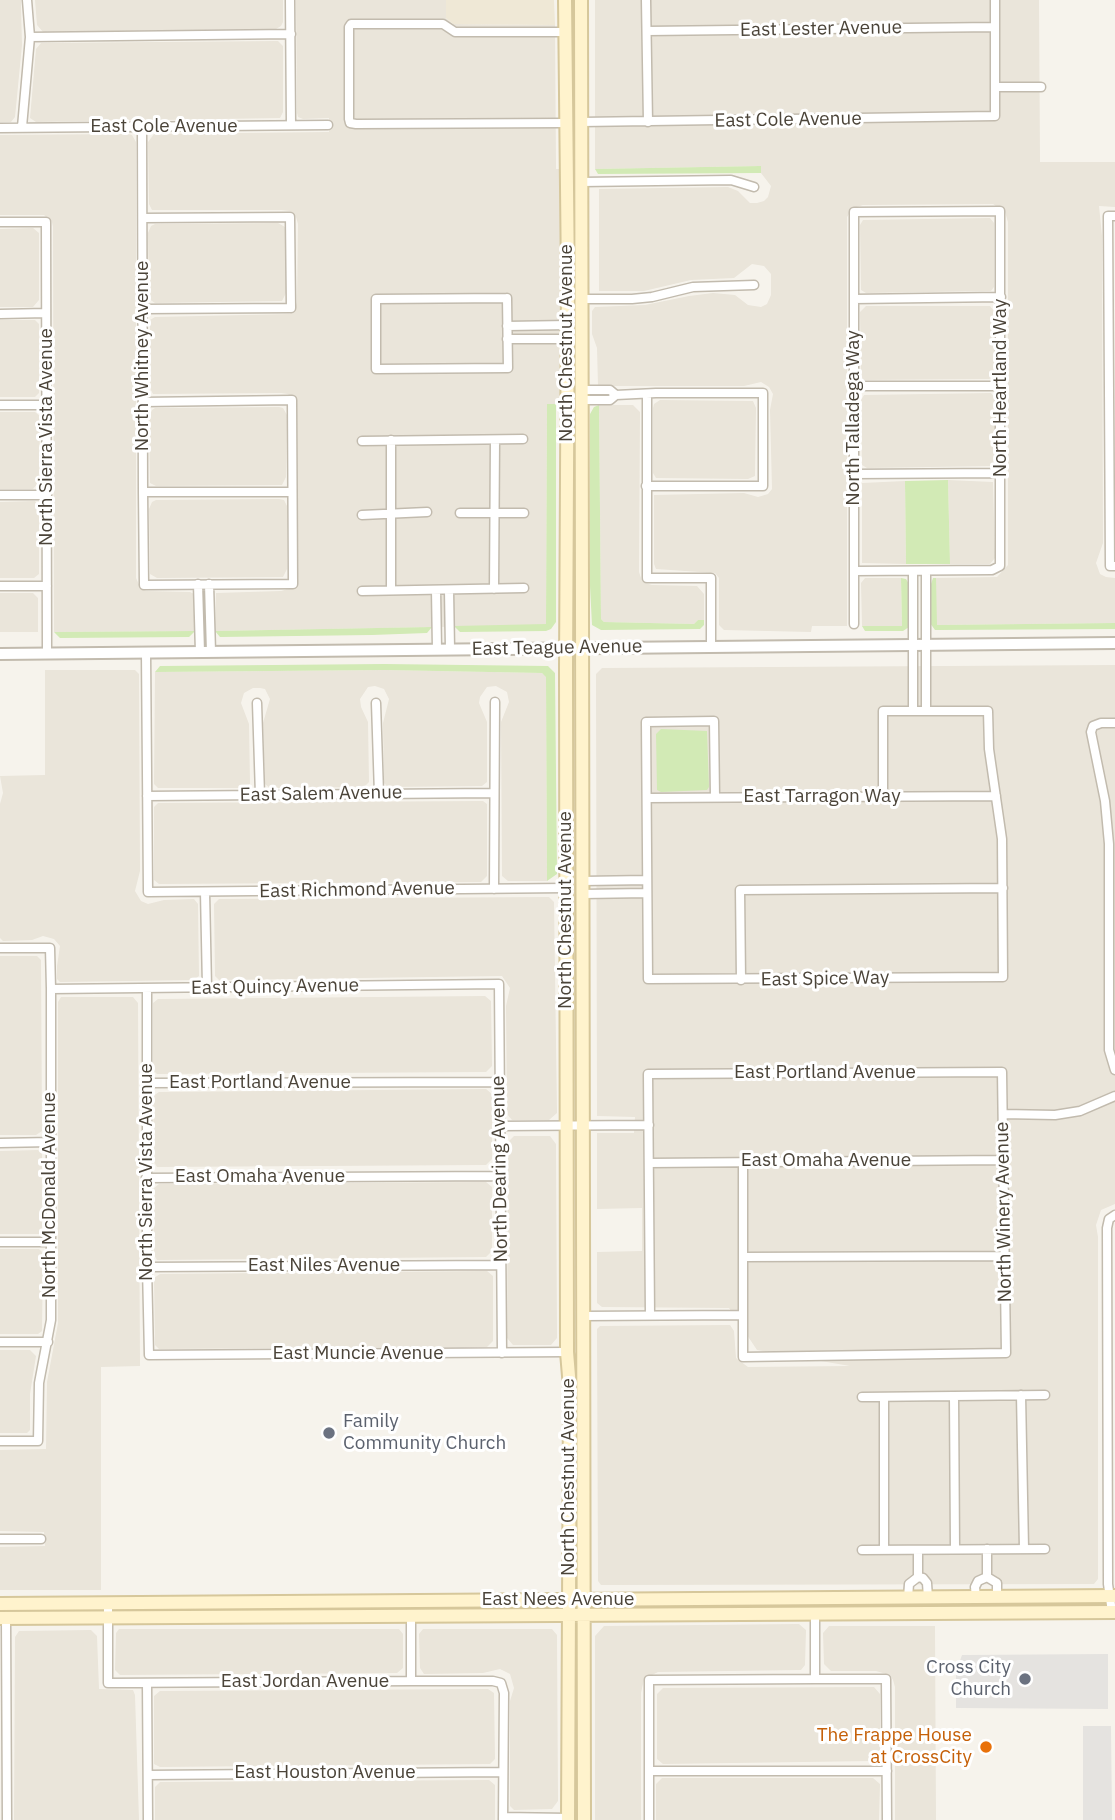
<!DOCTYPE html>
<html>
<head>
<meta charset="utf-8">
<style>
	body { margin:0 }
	canvas { display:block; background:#f6f3ec }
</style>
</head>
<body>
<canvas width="1115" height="1820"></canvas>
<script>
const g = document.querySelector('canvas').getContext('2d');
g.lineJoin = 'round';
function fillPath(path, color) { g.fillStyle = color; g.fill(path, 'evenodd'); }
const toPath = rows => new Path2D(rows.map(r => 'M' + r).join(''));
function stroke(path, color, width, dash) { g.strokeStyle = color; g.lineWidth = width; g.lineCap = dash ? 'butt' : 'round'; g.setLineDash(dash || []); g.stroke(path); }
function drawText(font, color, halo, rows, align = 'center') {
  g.font = font + ' "IBM Plex Sans",sans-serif'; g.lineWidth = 6; g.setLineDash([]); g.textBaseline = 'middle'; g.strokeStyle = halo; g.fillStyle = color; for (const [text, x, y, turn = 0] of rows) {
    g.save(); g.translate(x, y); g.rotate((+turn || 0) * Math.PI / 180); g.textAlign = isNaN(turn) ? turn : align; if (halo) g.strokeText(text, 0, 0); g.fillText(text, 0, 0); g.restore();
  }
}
fillPath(toPath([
	[0,0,21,0,21,8,22,45,15,117,11,122,0,122],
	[35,0,283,0,283,22,281,26,276,29,43,32,37,25],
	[296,0,446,0,446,18,453,24,555,25,556,169,564,169,564,394,556,404,547,404,546,625,215,631,216,593,281,591,288,589,297,581,297,404,288,394,281,393,153,394,150,388,150,320,155,317,290,314,295,309,297,302,298,224,296,217,290,211,281,210,152,210,149,204,148,142,154,134,329,132,329,118,303,119,298,117,297,113],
	[595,0,1039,0,1040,162,1115,162,1115,207,1099,206,1102,236,1103,543,1096,563,1100,574,1106,577,1115,578,1115,623,936,625,936,578,997,577,1008,565,1008,222,1005,212,993,204,863,205,853,208,847,217,847,626,812,626,811,632,724,630,719,625,719,578,715,573,656,569,654,564,654,495,744,493,758,497,768,494,772,489,770,410,773,394,769,387,761,382,744,386,598,386,597,348,592,334,592,311,595,307,645,305,689,296,713,293,735,295,748,305,761,307,767,304,771,295,771,274,764,266,752,264,734,278,691,280,644,291,599,291,599,189,728,187,738,191,750,203,757,203,764,201,768,197,771,186,761,173,761,166,595,169],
	[278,41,283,46,283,112,280,118,36,122,30,118,36,49,41,43],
	[128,134,132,135,136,142,136,578,141,589,146,591,190,592,194,594,195,631,54,632,53,227,52,222,44,215,0,215,0,135],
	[990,218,994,223,994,287,991,291,866,293,861,290,860,225,863,220],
	[278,223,285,227,286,231,286,293,282,301,155,303,149,299,148,233,151,226,155,224],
	[33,228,39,233,39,300,33,307,0,307,0,229],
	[866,306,990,306,994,311,994,377,989,379,863,380,861,374,860,312],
	[0,320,35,320,39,324,39,393,35,397,0,397],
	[991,393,995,398,995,461,992,466,867,468,862,465,861,400,864,395],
	[660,400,753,401,756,408,755,476,748,479,656,478,653,473,653,408,654,404],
	[599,405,633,405,640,412,639,572,641,578,645,583,652,585,697,586,704,594,704,620,698,620,694,624,604,622,601,619],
	[279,407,283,408,287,415,286,477,282,485,156,486,150,483,149,417,152,410,155,408],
	[0,412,35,412,40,416,39,482,33,489,0,489],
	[948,480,993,482,995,558,990,564,950,564],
	[905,481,906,564,862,563,862,483],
	[279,499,284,500,287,506,287,569,283,577,157,578,150,574,149,509,152,502,156,500],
	[35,501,39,506,39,574,34,578,0,578,0,502],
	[865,578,901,578,902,626,862,626,861,583],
	[0,593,33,593,38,598,38,632,0,632],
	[1115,665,1115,1204,1101,1210,1096,1225,1098,1237,1098,1579,1094,1584,601,1585,598,1581,597,1329,600,1326,730,1325,734,1331,736,1358,748,1367,850,1366,757,1350,729,1308,602,1307,597,1303,597,1252,642,1251,642,1208,597,1209,597,1133,634,1133,635,1117,597,1116,596,674,602,668],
	[45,670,135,670,139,674,140,871,135,891,141,901,148,904,164,900,194,899,198,904,199,976,194,980,60,982,57,979,57,966,60,946,54,939,43,936,32,940,3,941,0,938,0,804,3,793,0,776,45,775],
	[385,670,542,673,546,676,547,881,508,881,502,876,501,722,509,702,507,692,496,686,487,687,480,697,479,703,487,722,487,782,482,786,388,787,384,783,383,723,389,699,384,689,375,686,368,687,360,699,361,707,368,722,369,782,364,787,270,788,265,784,263,723,270,699,265,689,260,688,253,688,244,693,241,703,249,724,250,784,245,788,158,788,154,784,155,672],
	[483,801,487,804,487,876,481,882,159,884,154,880,154,807,158,803],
	[549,897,554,902,557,1113,549,1120,512,1120,507,1114,506,1006,510,988,502,976,219,980,215,976,214,904,219,899],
	[0,956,37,956,41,960,42,1131,36,1135,0,1135],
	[485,996,491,1001,492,1066,486,1072,157,1074,153,1070,153,1003,158,999],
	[61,997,133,997,138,1003,140,1366,101,1367,101,1590,0,1590,0,1547,45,1546,44,1532,0,1531,0,1450,46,1449,47,1382,58,1323,58,1002],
	[486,1089,492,1094,492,1159,486,1165,157,1167,154,1162,153,1096,159,1092],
	[514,1136,550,1136,556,1144,557,1338,551,1345,513,1345,507,1338,508,1142],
	[38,1150,42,1154,42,1231,39,1234,0,1234,0,1151],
	[486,1182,492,1187,492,1251,486,1257,157,1260,154,1255,153,1189,159,1184],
	[0,1249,39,1249,43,1253,42,1331,38,1334,0,1334],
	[487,1271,493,1276,493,1341,487,1347,159,1349,155,1345,154,1278,160,1274],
	[0,1350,30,1350,36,1356,30,1394,30,1430,27,1433,0,1433],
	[799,1624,806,1630,805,1665,801,1670,658,1672,644,1679,641,1693,641,1820,595,1820,595,1636,604,1626],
	[829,1626,935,1626,936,1820,895,1820,895,1687,893,1680,890,1675,876,1671,831,1671,824,1664,823,1633],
	[119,1629,399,1629,403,1634,403,1668,397,1673,120,1675,115,1670,116,1633],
	[423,1629,552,1629,557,1635,558,1801,552,1809,514,1810,510,1806,510,1701,514,1688,510,1674,500,1669,483,1673,424,1674,420,1668,419,1634],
	[91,1630,97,1636,99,1689,133,1690,135,1695,139,1820,14,1820,15,1637,19,1631],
	[874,1687,880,1694,880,1754,873,1761,663,1764,657,1759,657,1694,663,1688],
	[488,1689,494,1693,495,1759,490,1764,160,1767,154,1764,154,1696,160,1691],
	[662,1778,873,1778,880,1784,879,1820,656,1820,656,1784],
	[489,1780,495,1785,495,1820,155,1820,155,1787,160,1782]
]), '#eae5da');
fillPath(toPath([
	[446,0,554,0,555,25,453,24,446,18]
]), '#efe8d6');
fillPath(toPath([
	[761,166,761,173,598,174,595,169],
	[547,404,556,404,556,622,551,629,546,631,460,632,454,626,546,624],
	[599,405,601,619,604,622,694,624,698,620,704,620,704,625,700,629,601,630,592,625,590,586,590,414,594,407],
	[948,480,950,564,906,564,905,481],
	[901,578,906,579,909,584,909,627,903,631,865,631,862,626,902,626],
	[933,578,936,578,937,625,1115,623,1115,629,935,630,930,623,931,584],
	[432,627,427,633,372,635,220,637,215,631],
	[195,631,189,637,60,638,54,632],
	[384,664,548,666,555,673,557,874,547,881,546,677,542,673,385,670,155,672,160,666],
	[661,729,707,731,709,787,707,790,661,792,657,790,656,734]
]), '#d2eab5');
fillPath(toPath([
	[1108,1654,1108,1709,956,1708,956,1672,962,1655],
	[1083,1726,1111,1726,1112,1820,1083,1820]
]), '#e5e3e0');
const minor = toPath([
	[290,0,291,125],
	[646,0,648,122],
	[647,31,995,27],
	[565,32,455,32,443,24,351,24,349,27,349,119,350,123,356,124,566,123],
	[30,37,291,34],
	[995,87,1041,87],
	[581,122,995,116,995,0],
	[22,127,30,37,27,0],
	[142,127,143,492,144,585,293,584,292,400,143,402],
	[0,128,328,125],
	[581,182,731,180,754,187],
	[1115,216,1108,216,1110,566,1115,566],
	[143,218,290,217,291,308,143,309],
	[0,222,46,222,47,653],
	[507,298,508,368,376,369,376,299,507,298],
	[582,299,632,299,652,297,693,287,754,285],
	[854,299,1001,297],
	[0,314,46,313],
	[507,326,568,325],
	[507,339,568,339],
	[854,386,1001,386],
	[582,390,610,390,616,395],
	[647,394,647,578,711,578,711,647],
	[582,400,610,400,616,395,656,393,763,393,763,486,646,486],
	[0,405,47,405],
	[391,440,391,590],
	[362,441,523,439],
	[854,474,1001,473],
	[143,492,292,492],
	[0,495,47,495],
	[460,513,524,513],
	[362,515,427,512],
	[854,571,992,570,1000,566,1000,211,854,212,854,624],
	[926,571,926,711],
	[198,584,200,652],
	[209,584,211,652],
	[0,586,47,586],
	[494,589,495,440],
	[436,590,437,649],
	[449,590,450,649],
	[362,591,524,588],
	[146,653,148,892,567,888],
	[257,703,260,795],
	[376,703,379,794],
	[913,711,913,571],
	[1115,723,1101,723,1093,726,1091,732,1105,801,1109,844,1109,1050,1115,1070],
	[147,796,494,793],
	[715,797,714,721,646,722,648,979,1003,977,1002,839,989,749,988,711,883,711,883,796],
	[647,798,996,796],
	[583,881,647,880],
	[494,889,495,702],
	[205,892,207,987],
	[583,894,647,893],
	[0,948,50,948,51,989,51,1320,39,1383,38,1441,0,1441],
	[741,980,740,890,1003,888],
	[147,988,147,1267,149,1355,567,1352],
	[51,989,499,984,502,1353],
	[146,1083,500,1082],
	[1003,1114,1055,1115,1080,1111,1115,1096],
	[500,1126,649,1125],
	[0,1143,50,1142],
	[649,1163,1003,1160],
	[146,1178,500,1176],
	[0,1242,50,1242],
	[743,1257,1005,1256],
	[147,1267,501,1265],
	[650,1315,648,1074,1002,1072,1006,1353,743,1357,743,1162],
	[583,1316,743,1315],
	[0,1342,48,1342],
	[1021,1395,1024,1549],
	[954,1396,955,1549],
	[862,1397,1045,1395],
	[884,1397,884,1550],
	[0,1539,41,1539],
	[987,1549,987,1577],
	[862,1550,1045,1549],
	[918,1550,918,1577],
	[908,1598,909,1584,918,1577,923,1578,927,1583,928,1598],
	[976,1598,975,1587,978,1581,987,1577,997,1583,997,1597],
	[108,1603,108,1683,411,1681,493,1681,501,1683,504,1693,503,1820],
	[1112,1612,1108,1584,1107,1228,1109,1219,1115,1215],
	[815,1614,815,1679],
	[411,1616,411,1681],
	[6,1618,7,1820],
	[147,1683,148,1820],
	[649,1771,887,1771],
	[148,1775,502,1772],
	[503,1817,568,1818],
	[649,1820,649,1680,815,1679,886,1679,887,1820]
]);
const tertiary = toPath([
	[0,654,1115,643]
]);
const secondary = toPath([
	[565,0,568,281,566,668,567,1352,570,1388,568,1820],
	[581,0,584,1820],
	[0,1604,1115,1596],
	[0,1618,1115,1612]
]);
stroke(minor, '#c2bbae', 11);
stroke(tertiary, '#c2bbae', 14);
stroke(secondary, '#d6c79b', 16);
stroke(minor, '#fff', 8);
stroke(tertiary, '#fff', 10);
stroke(secondary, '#fff3cd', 12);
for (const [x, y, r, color] of [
	[329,1433,7,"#6b7280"],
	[1025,1679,7,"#6b7280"],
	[986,1747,7,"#e8710a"]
]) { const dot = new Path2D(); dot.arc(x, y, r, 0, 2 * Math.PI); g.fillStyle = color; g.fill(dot); stroke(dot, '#fff', 2.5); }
drawText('19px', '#4b4439', '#fff', [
	["East Lester Avenue",821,29,-1],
	["East Cole Avenue",788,120,-1],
	["East Cole Avenue",164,127],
	["North Chestnut Avenue",567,343,-90],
	["North Whitney Avenue",143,356,-90],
	["North Heartland Way",1001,388,-90],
	["North Talladega Way",854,418,-90],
	["North Sierra Vista Avenue",47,437,-90],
	["East Teague Avenue",557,648,-1],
	["East Salem Avenue",321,794,-1],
	["East Tarragon Way",822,797],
	["East Richmond Avenue",357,890,-1],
	["North Chestnut Avenue",566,910,-90],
	["East Spice Way",825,979,-1],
	["East Quincy Avenue",275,987,-1],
	["East Portland Avenue",825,1073],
	["East Portland Avenue",260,1083],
	["East Omaha Avenue",826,1161],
	["North Dearing Avenue",500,1169,-91],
	["North Sierra Vista Avenue",147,1172,-90],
	["East Omaha Avenue",260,1177],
	["North McDonald Avenue",50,1195,-90],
	["North Winery Avenue",1004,1212,-91],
	["East Niles Avenue",324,1266],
	["East Muncie Avenue",358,1354],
	["North Chestnut Avenue",569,1477,-90],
	["East Nees Avenue",558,1600],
	["East Jordan Avenue",305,1682],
	["East Houston Avenue",325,1773]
]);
drawText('19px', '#5b616d', '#fff', [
	["Family",343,1422],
	["Community Church",343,1444],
	["Cross City",1011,1668,"right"],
	["Church",1011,1690,"right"]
], 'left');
drawText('19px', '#c56008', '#fff', [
	["The Frappe House",972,1736],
	["at CrossCity",972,1758]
], 'right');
</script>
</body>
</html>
